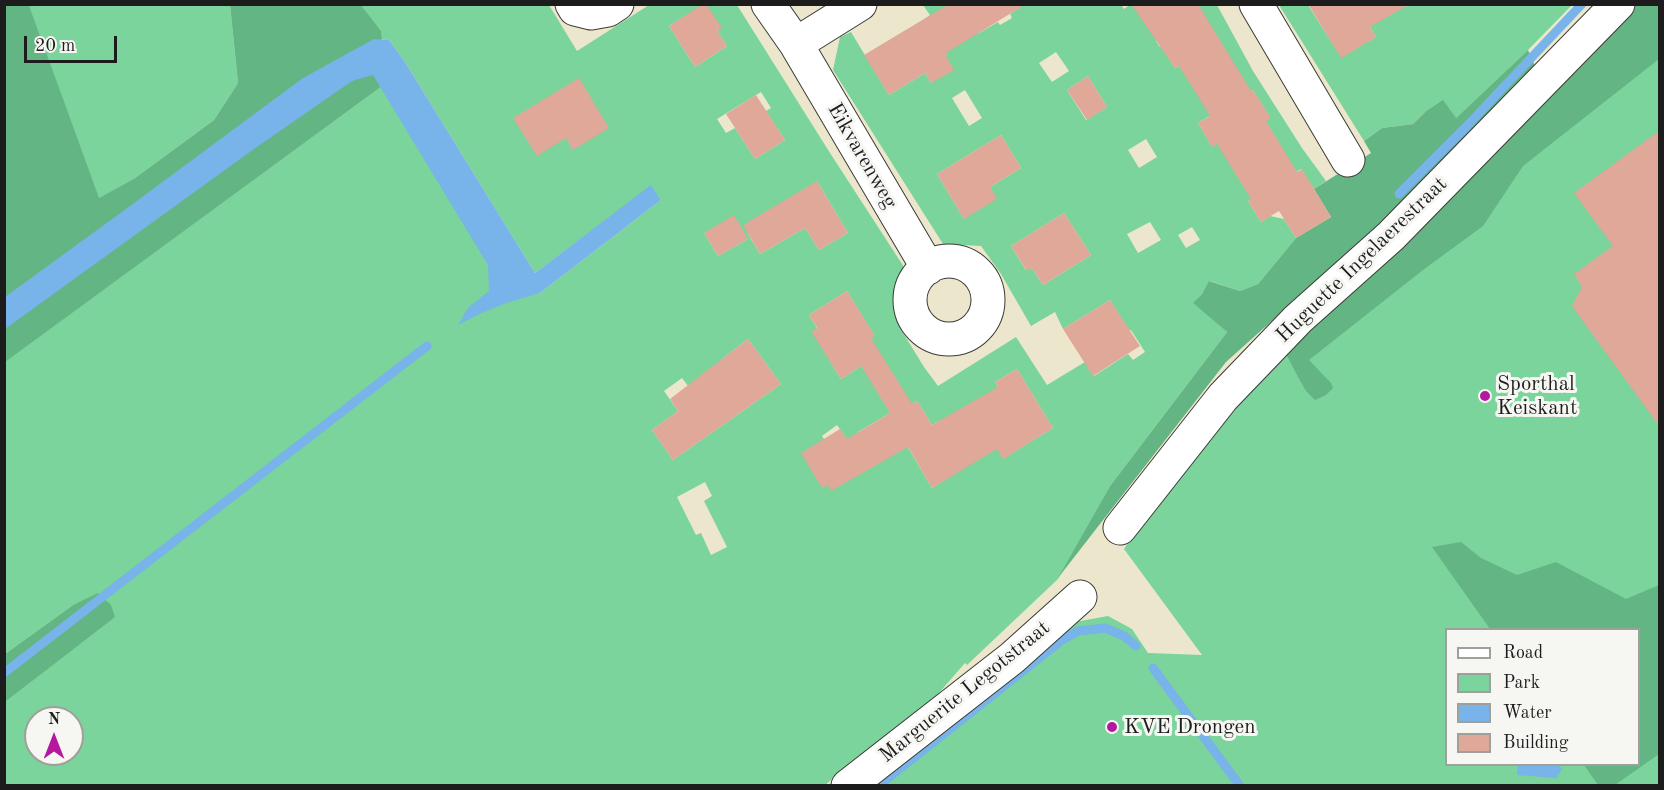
<!DOCTYPE html>
<html>
<head>
<meta charset="utf-8">
<style>
	body { margin:0 }
	#map { position:relative; width:1664px; height:790px; overflow:hidden; background:#ece7cc; font-family:"Old Standard TT",serif }
	canvas { display:block }
	.frame { position:absolute; inset:0; border:6px solid #1c1c1c; pointer-events:none }
	.legend { position:absolute; left:1445px; top:628px; width:195px; height:138px; box-sizing:border-box; background:#f6f6f2; border:2px solid #9f9f9c; margin:0; padding:8px 10px; list-style:none; font-size:18px; color:#1c1c1c }
	.legend li { display:flex; align-items:center; gap:12px; height:30px }
	.legend b { width:30px; border:2px solid #9f9f9c }
	.north { position:absolute; left:24px; top:706px; width:60px; height:60px; box-sizing:border-box; background:#f6f6f2; border:2px solid #9f9f9c; border-radius:50%; rotate:0deg; font-size:16px; font-weight:700; line-height:24px; text-align:center; color:#1c1c1c }
	.north::after { content:''; display:block; margin:auto; width:21px; height:27px; background:#b5179e; clip-path:polygon(50% 0,100% 100%,50% 72%,0 100%) }
	.scale { position:absolute; left:24px; top:36px; width:93px; height:27px; box-sizing:border-box; border:3px solid #1c1c1c; border-top:0; padding-left:8px; font-size:18px; line-height:21px; white-space:nowrap; color:#1c1c1c; -webkit-text-stroke:4px #f6f6f2; paint-order:stroke }
</style>
</head>
<body>
<div id="map">
<canvas width="1664" height="790"></canvas>
<div class="frame"></div>
<ul class="legend">
<li><b style="height:8px;background:#fff"></b>Road</li>
<li><b style="height:16px;background:#7ad49b"></b>Park</li>
<li><b style="height:16px;background:#78b3e9"></b>Water</li>
<li><b style="height:16px;background:#dfa898"></b>Building</li>
</ul>
<div class="north">N</div>
<div class="scale">20 m</div>
</div>
<script>
const g = document.querySelector('canvas').getContext('2d');
g.lineJoin = 'round';
function fillPath(path, color) { g.fillStyle = color; g.fill(path, 'evenodd'); }
const toPath = rows => new Path2D(rows.map(r => 'M' + r).join(''));
function stroke(path, color, width, dash) { g.strokeStyle = color; g.lineWidth = width; g.lineCap = dash ? 'butt' : 'round'; g.setLineDash(dash || []); g.stroke(path); }
function drawText(font, color, halo, rows, align = 'center') {
  g.font = font + ' "Old Standard TT",serif'; g.lineWidth = 6; g.setLineDash([]); g.textBaseline = 'middle'; g.strokeStyle = halo; g.fillStyle = color; for (const [text, x, y, turn = 0] of rows) {
    g.save(); g.translate(x, y); g.rotate((+turn || 0) * Math.PI / 180); g.textAlign = isNaN(turn) ? turn : align; if (halo) g.strokeText(text, 0, 0); g.fillText(text, 0, 0); g.restore();
  }
}
fillPath(toPath([
	[1121,4,1124,9,1131,4,1217,5,1253,71,1302,148,1326,181,1314,189,1301,169,1248,201,1261,222,1270,216,1284,219,1296,238,1258,284,1240,291,1210,281,1202,294,1194,303,1227,332,1110,486,1058,579,967,665,965,663,938,694,825,785,5,785,5,702,114,616,98,594,73,605,5,654,4,362,385,84,528,296,540,293,661,200,651,186,535,273,405,62,389,40,374,39,380,31,361,5,549,5,577,51,649,5,703,5,669,26,695,67,727,46,717,31,721,28,706,5,737,5,830,153,904,267,898,305,900,328,924,367,938,386,1016,337,1047,385,1085,362,1094,376,1128,354,1133,360,1145,352,1131,330,1125,332,1118,313,1110,300,1063,329,1055,312,1031,326,1001,274,981,246,943,244,833,70,840,37,851,32,889,95,925,73,931,83,937,62,947,55,925,19,930,15,923,5,961,5,979,33,998,22,1000,25,1012,18,1010,14,1019,8,1017,5],
	[1203,13,1179,66,1175,68,1163,50,1164,45,1160,47,1156,41],
	[1056,52,1069,71,1052,82,1039,63],
	[1088,76,1107,107,1086,120,1067,90],
	[965,90,982,118,969,126,952,98],
	[1253,90,1270,118,1212,146,1198,123],
	[761,92,771,108,766,111,785,140,755,159,735,128,726,133,717,119],
	[1001,135,1021,168,990,187,964,219,937,174],
	[1146,139,1157,157,1139,168,1128,150],
	[817,181,848,233,819,250,805,228,760,254,748,234,768,222],
	[1064,213,1091,255,1043,285,1032,268,1026,270,1011,246],
	[1150,222,1161,240,1138,253,1127,234],
	[1192,227,1200,240,1186,248,1178,235],
	[704,233,748,239,718,256],
	[847,291,874,335,862,344,861,366,841,379,831,363,836,359,809,315],
	[748,339,781,384,673,460,652,430,678,411,664,391,682,378,697,398,733,373,722,359],
	[1017,369,1053,428,1004,458,998,387,995,382],
	[917,401,932,425,939,421,966,467,932,488,906,444,858,432,905,404,907,407],
	[837,425,854,450,838,460,822,436],
	[705,482,712,496,704,501,727,547,711,555,701,533,696,535,677,497],
	[36,718,72,718,72,754,36,754],
	[1404,4,1406,7,1410,4,1572,5,1528,50,1456,118,1425,112,1413,124,1382,128,1364,141,1279,5,1308,5,1341,57,1376,37,1357,5],
	[29,5,230,5,238,83,214,120,135,178,98,199],
	[1659,5,1659,785,873,786,941,734,1075,622,1108,616,1132,629,1148,653,1202,655,1124,549,1185,456,1283,348],
	[1446,630,1638,630,1638,764,1446,764]
]), '#7ad49b');
fillPath(toPath([
	[5,5,29,5,99,198,135,178,214,120,238,83,230,5,361,5,381,31,385,84,5,362],
	[1630,5,1659,5,1659,59,1523,166,1483,226,1423,270,1309,360,1331,383,1333,388,1326,395,1315,400,1306,391,1298,377,1283,348],
	[1528,50,1538,73,1399,207,1226,362,1058,578,1110,486,1227,332,1193,303,1202,294,1209,281,1240,291,1258,284,1296,238,1331,217,1314,189,1371,153,1364,141,1382,128,1413,124,1425,112,1443,100,1456,118],
	[1461,542,1481,558,1517,575,1556,562,1626,599,1659,585,1659,754,1615,785,1598,785,1584,765,1638,764,1638,630,1490,629,1432,547],
	[98,593,111,605,115,617,5,702,5,654,73,605]
]), '#63b683');
fillPath(toPath([
	[374,39,389,40,405,62,535,273,651,185,661,200,540,293,506,303,477,315,458,325,468,308,489,291,488,265,373,75,352,81,254,149,5,329,5,297,130,206,303,78],
	[1518,765,1559,765,1562,769,1556,778,1517,775]
]), '#78b3e9');
stroke(toPath([
	[1399,194,1466,127,1582,4],
	[1153,668,1240,786],
	[4,673,427,346],
	[878,786,1062,640,1078,631,1105,628,1124,636,1136,646]
]), '#78b3e9', 9);
fillPath(toPath([
	[703,4,706,4,722,28,717,31,727,46,695,67,669,26],
	[949,4,1026,4,946,53,948,55,946,56,954,70,931,83,925,73,889,95,864,55],
	[1131,4,1198,4,1251,91,1253,90,1271,118,1266,121,1297,172,1302,169,1331,217,1296,238,1279,211,1261,222,1248,201,1251,199,1217,144,1212,147,1198,123,1210,116,1179,66,1175,68],
	[1308,4,1410,4,1370,27,1376,37,1341,58],
	[1088,76,1107,107,1087,120,1067,90],
	[579,78,609,128,573,150,566,138,537,156,513,118],
	[756,95,785,140,755,159,726,114],
	[1659,131,1659,426,1572,306,1582,287,1574,274,1613,246,1574,193],
	[1001,135,1021,168,990,187,997,199,964,219,937,174],
	[817,181,848,233,819,250,805,228,760,254,743,225],
	[1064,213,1091,255,1043,285,1032,268,1027,271,1011,246],
	[734,215,748,239,718,256,704,233],
	[847,291,875,336,871,338,912,404,917,401,932,425,998,387,995,382,1017,369,1053,428,1003,459,997,449,932,488,908,447,831,491,828,485,822,488,801,453,840,429,847,439,890,413,861,366,841,379,811,331,818,329,809,315],
	[1110,300,1140,346,1093,376,1063,329],
	[748,339,781,384,673,460,652,430,678,411,670,399]
]), '#dfa898');
const minor = toPath([
	[572,4,575,9,591,13,608,10,617,4],
	[768,4,796,44,928,268],
	[1256,4,1348,160],
	[796,44,860,4],
	'910 300a39 39 0 1 1 78 0a39 39 0 1 1-78 0Z',
	[1120,528,1223,397,1298,319,1391,236,1618,4],
	[848,786,1012,658,1080,597]
]);
stroke(minor, '#3b3a36', 35);
stroke(minor, '#fff', 33);
for (const [x, y, r, color] of [
	[1485,396,6,"#b5179e"],
	[1112,727,6,"#b5179e"]
]) { const dot = new Path2D(); dot.arc(x, y, r, 0, 2 * Math.PI); g.fillStyle = color; g.fill(dot); stroke(dot, '#f6f6f2', 2); }
drawText('21px', '#1c1c1c', '#f6f6f2', [
	["Eikvarenweg",862,156,60],
	["Huguette Ingelaerestraat",1362,260,-44],
	["Marguerite Legotstraat",965,692,-39]
]);
drawText('21px', '#1c1c1c', '#f6f6f2', [
	["Sporthal",1497,384],
	["Keiskant",1497,408],
	["KVE Drongen",1124,727]
], 'left');
</script>
</body>
</html>
